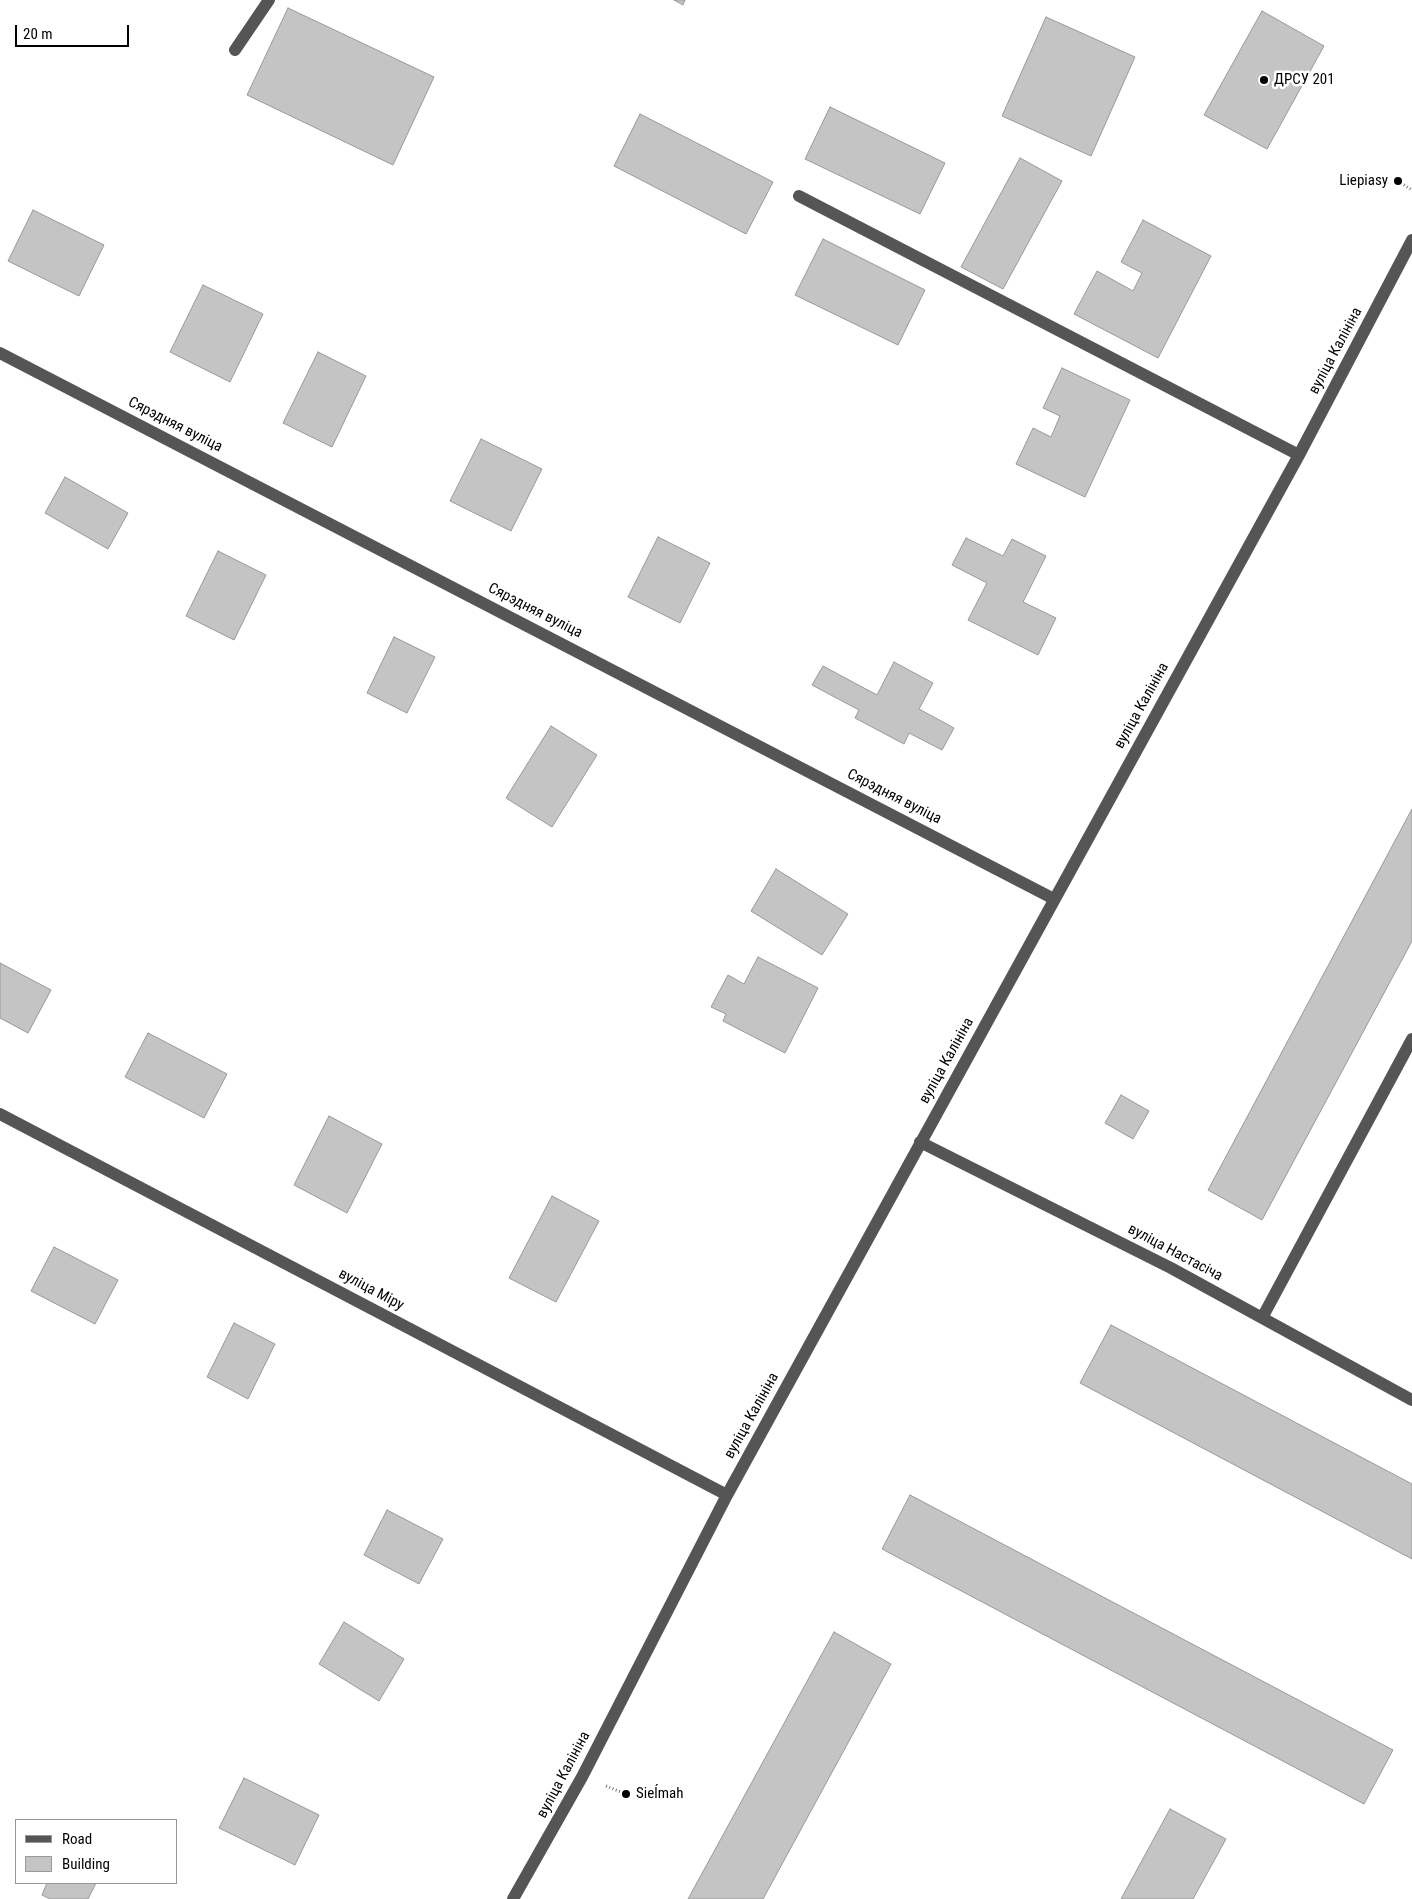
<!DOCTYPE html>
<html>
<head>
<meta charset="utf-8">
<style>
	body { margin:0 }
	#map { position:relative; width:1412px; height:1899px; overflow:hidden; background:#fff; font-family:"Roboto Condensed",sans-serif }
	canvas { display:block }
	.legend { position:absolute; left:15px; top:1819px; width:162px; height:65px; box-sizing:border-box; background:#fff; border:1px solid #999; margin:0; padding:6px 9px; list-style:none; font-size:15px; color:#000 }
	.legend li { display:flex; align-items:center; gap:10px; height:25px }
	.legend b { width:25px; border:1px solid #999 }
	.scale { position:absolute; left:15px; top:25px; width:114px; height:22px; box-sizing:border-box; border:2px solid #000; border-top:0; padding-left:6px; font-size:15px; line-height:18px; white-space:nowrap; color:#000; -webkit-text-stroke:4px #fff; paint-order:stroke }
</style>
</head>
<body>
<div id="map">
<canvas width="1412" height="1899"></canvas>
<ul class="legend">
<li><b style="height:6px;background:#555"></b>Road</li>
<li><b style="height:14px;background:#c4c4c4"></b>Building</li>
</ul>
<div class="scale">20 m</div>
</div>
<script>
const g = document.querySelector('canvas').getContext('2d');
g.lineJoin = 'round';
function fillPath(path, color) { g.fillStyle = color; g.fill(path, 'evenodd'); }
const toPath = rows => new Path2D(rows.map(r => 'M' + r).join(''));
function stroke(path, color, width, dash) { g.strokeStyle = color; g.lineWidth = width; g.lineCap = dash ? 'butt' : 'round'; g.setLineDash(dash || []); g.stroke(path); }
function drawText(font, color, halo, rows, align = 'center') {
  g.font = font + ' "Roboto Condensed",sans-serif'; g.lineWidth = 5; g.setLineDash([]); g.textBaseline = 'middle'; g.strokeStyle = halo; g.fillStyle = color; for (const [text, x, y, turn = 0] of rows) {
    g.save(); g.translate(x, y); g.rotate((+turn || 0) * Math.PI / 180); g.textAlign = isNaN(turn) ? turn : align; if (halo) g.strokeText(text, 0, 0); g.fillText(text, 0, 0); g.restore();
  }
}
const building = toPath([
	[674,0,685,0,683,5,674,0],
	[288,8,434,77,393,165,247,95,288,8],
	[1262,11,1324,46,1267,149,1204,115,1262,11],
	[1046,17,1135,57,1091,156,1002,116,1046,17],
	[830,107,945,163,920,214,805,159,830,107],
	[640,114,773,182,746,234,614,166,640,114],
	[1020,158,1062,181,1003,289,961,267,1020,158],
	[33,210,104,245,79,296,8,261,33,210],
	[1143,220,1211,256,1158,358,1074,314,1097,271,1133,291,1142,273,1121,262,1143,220],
	[823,239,925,290,898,345,795,295,823,239],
	[203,285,263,314,230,382,170,352,203,285],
	[318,352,366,376,332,447,283,423,318,352],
	[1062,368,1130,400,1085,497,1016,464,1033,428,1051,437,1060,416,1043,408,1062,368],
	[481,439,542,469,511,531,450,501,481,439],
	[65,477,128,513,108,549,45,513,65,477],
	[658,537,710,563,680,623,628,597,658,537],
	[966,538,1003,556,1012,539,1046,556,1023,602,1056,618,1038,655,968,620,987,583,952,565,966,538],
	[218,551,266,575,234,640,186,616,218,551],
	[394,637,435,657,407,713,367,693,394,637],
	[894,662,933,683,919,709,954,728,942,750,909,733,904,744,855,718,859,710,812,685,823,666,877,695,894,662],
	[551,726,597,755,552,827,506,798,551,726],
	[1412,809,1412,941,1262,1220,1208,1190,1412,809],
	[776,869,848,914,822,955,751,911,776,869],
	[758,957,818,988,785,1053,723,1021,726,1014,711,1007,728,975,744,984,758,957],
	[0,963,51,990,28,1033,0,1018,0,963],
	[148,1033,227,1074,204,1118,125,1077,148,1033],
	[1121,1095,1149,1111,1133,1139,1105,1123,1121,1095],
	[329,1116,382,1144,347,1213,294,1185,329,1116],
	[552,1196,599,1221,556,1302,509,1278,552,1196],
	[54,1247,118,1280,95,1324,31,1291,54,1247],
	[234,1323,275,1344,248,1399,207,1377,234,1323],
	[1111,1325,1412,1484,1412,1559,1080,1383,1111,1325],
	[910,1495,1393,1750,1364,1804,882,1549,910,1495],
	[387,1510,443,1539,419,1584,364,1555,387,1510],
	[344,1622,404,1659,379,1701,319,1664,344,1622],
	[834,1632,891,1664,763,1899,688,1899,834,1632],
	[244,1778,319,1815,295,1865,219,1828,244,1778],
	[1170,1809,1226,1839,1193,1899,1121,1899,1170,1809],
	[47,1883,96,1883,88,1899,50,1899,42,1895,47,1883]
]);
fillPath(building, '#c4c4c4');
stroke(building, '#999', 1);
stroke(toPath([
	[1398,181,1412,190],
	[606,1786,626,1794]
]), '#777', 3, [1, 2.5]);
stroke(toPath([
	[235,50,269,0],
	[799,196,1299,455],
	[0,353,1054,899],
	[0,1114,727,1495],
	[920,1142,1171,1268,1412,1400],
	[1262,1318,1412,1039],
	[513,1899,582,1777,727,1495,1299,455,1412,240]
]), '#555', 12);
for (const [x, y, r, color] of [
	[1264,80,5,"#000"],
	[1398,181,5,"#000"],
	[626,1794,5,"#000"]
]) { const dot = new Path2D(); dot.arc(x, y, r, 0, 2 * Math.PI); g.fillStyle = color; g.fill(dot); stroke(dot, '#fff', 2); }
drawText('15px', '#000', '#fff', [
	["ДРСУ 201",1274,80],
	["Liepiasy",1388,181,"right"],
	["Sieĺmah",636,1794]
], 'left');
drawText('15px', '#000', '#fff', [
	["вуліца Калініна",1336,351,-62],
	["Сярэдняя вуліца",175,425,27],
	["Сярэдняя вуліца",535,611,27],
	["вуліца Калініна",1142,706,-61],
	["Сярэдняя вуліца",894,797,27],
	["вуліца Калініна",947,1061,-61],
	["вуліца Настасіча",1175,1253,28],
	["вуліца Міру",371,1290,28],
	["вуліца Калініна",752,1416,-61],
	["вуліца Калініна",564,1775,-62]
]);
</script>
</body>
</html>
